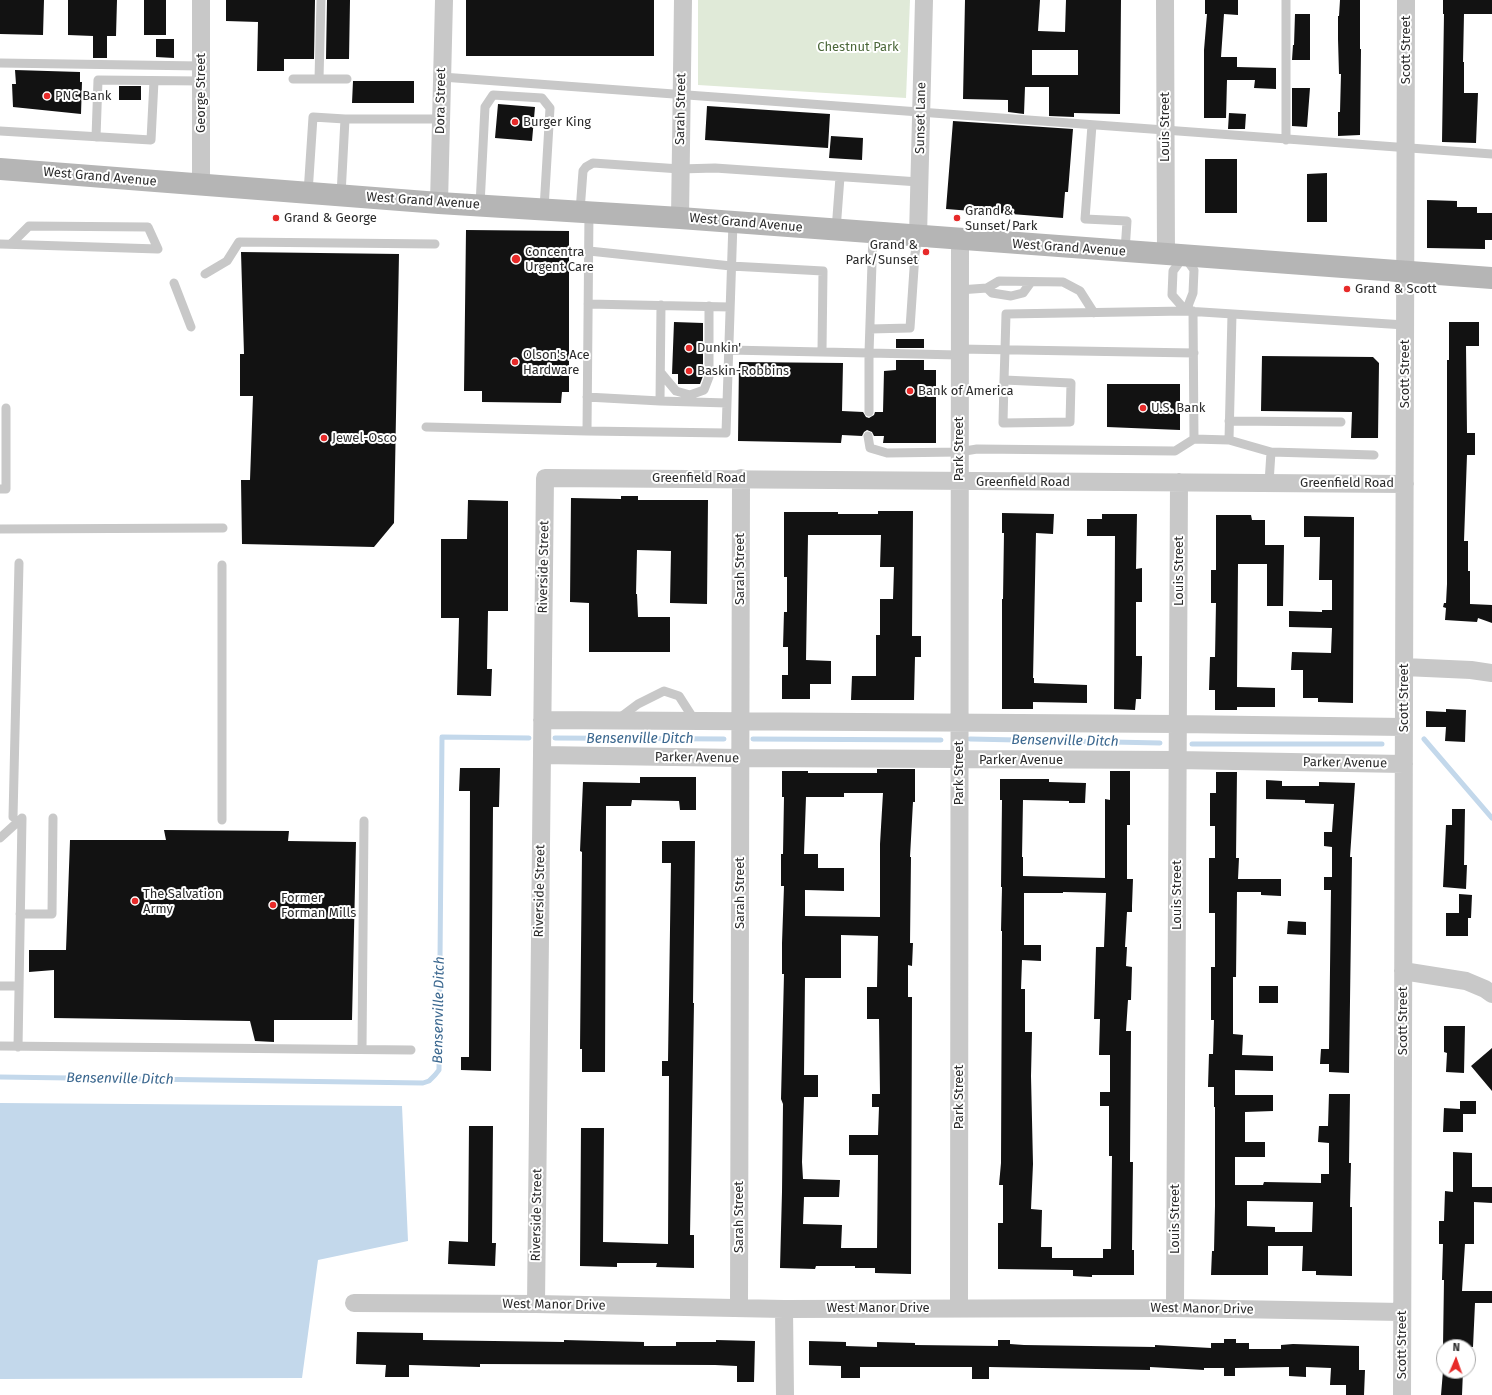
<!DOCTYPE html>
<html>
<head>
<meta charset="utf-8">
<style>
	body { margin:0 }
	#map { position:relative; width:1492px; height:1395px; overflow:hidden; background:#fff; font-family:"Fira Sans",sans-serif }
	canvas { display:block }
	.north { position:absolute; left:1436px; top:1339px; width:40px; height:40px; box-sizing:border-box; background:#fff; border:1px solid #aaa; border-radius:50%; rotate:2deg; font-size:11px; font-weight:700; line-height:16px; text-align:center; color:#2b2b2b }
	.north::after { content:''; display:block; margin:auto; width:14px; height:18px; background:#e72a29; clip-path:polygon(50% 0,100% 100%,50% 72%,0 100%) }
</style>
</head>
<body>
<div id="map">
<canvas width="1492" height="1395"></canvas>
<div class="north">N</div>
</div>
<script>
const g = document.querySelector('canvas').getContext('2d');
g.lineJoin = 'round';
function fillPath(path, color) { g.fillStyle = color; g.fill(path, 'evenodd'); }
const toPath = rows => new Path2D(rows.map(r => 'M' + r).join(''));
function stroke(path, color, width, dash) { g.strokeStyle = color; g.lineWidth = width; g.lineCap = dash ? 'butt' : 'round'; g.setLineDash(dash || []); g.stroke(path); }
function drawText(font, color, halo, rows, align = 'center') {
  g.font = font + ' "Fira Sans",sans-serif'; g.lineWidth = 4; g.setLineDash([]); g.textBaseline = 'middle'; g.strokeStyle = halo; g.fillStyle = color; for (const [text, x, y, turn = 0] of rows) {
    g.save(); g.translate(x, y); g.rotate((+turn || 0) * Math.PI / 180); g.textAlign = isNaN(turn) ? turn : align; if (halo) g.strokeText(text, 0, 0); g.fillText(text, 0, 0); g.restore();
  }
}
fillPath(toPath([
	[698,0,910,0,906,98,698,85]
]), '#e0ead8');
fillPath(toPath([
	[0,1103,402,1106,408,1241,318,1260,302,1378,0,1379]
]), '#c3d8eb');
stroke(toPath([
	[555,738,724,739],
	[753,739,941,740],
	[970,739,1160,743],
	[1424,739,1492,818],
	[1192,744,1382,744],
	[0,1077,423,1083,429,1081,435,1075,439,1070,442,737,529,738]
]), '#c3d8eb', 5);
fillPath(toPath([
	[0,0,44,0,43,35,0,34],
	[68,0,117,0,116,36,107,36,107,58,93,58,93,36,68,35],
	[144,0,166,0,166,35,144,35],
	[226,0,315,0,314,59,284,59,284,71,257,71,258,22,226,21],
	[327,0,350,0,349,59,326,59],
	[466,0,654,0,654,56,466,56],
	[965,0,1040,0,1038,31,1065,32,1066,0,1121,0,1120,114,1074,113,1074,117,1049,116,1049,87,1025,87,1024,114,1008,112,1008,100,963,99],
	[1032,50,1078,50,1078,75,1032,75],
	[1205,0,1238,0,1238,15,1224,14,1221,57,1237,57,1237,67,1276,68,1276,89,1254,88,1255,80,1227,80,1226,118,1204,118,1204,50,1207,14,1205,14],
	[1340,0,1360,0,1360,49,1361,49,1360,135,1338,136,1338,112,1340,112,1341,74,1339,74,1338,39,1338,16,1339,16],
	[1443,0,1492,0,1492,14,1464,14,1463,62,1464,62,1464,93,1478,93,1476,143,1442,142,1444,14,1443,14],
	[1295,14,1310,14,1310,60,1292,60,1293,45,1294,45],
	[156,39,174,39,174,58,156,57],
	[15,70,80,72,80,82,82,82,81,114,13,107,12,84,16,84],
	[353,81,414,81,414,103,352,103],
	[119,86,141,86,141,100,119,100],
	[1292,88,1310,88,1307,127,1292,126],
	[498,104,535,107,532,141,495,138],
	[707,106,830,114,828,148,705,140],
	[1229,113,1246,114,1245,129,1228,129],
	[953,121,1073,129,1068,192,1065,192,1063,218,946,209],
	[831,136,863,138,862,160,829,158],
	[1205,159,1237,159,1237,213,1205,213],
	[1327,173,1327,222,1307,222,1307,174],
	[1427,200,1457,201,1457,207,1477,207,1477,213,1492,213,1492,240,1485,240,1485,249,1427,248],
	[466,230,569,231,569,392,562,392,561,403,482,402,482,391,464,391],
	[241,252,399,254,394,523,374,547,242,544,241,480,250,480,253,396,240,396,240,354,244,354],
	[674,322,703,323,703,376,700,384,678,384,678,374,672,374],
	[1449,322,1479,322,1479,346,1466,346,1467,433,1475,433,1475,455,1467,455,1464,541,1468,541,1468,571,1470,571,1470,604,1492,605,1492,623,1478,618,1477,622,1445,620,1446,608,1443,607,1444,603,1446,603,1447,584,1447,360,1449,360],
	[896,339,924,339,924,348,896,348],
	[1262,356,1373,357,1379,363,1378,438,1351,438,1352,412,1261,411],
	[896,360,924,360,924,370,936,370,936,443,883,443,884,436,874,436,872,432,867,430,864,432,862,436,842,435,841,443,738,441,739,362,843,363,842,411,863,412,866,417,869,418,874,415,875,412,883,412,884,371,896,370],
	[1107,384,1180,384,1180,430,1107,427],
	[621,496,638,496,638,500,708,500,707,604,670,603,671,551,637,550,636,594,637,594,638,617,670,617,670,652,589,652,589,603,570,602,571,498,621,499],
	[468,500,508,501,508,611,488,611,487,669,492,669,491,696,457,695,459,618,441,618,441,539,467,539],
	[878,511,913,511,912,636,921,636,921,657,915,657,914,700,851,700,852,676,876,676,876,635,880,635,880,599,893,599,894,567,880,567,881,535,808,535,806,660,831,661,831,684,810,684,810,699,782,699,782,675,788,675,788,647,783,647,784,612,787,612,787,577,784,577,784,512,838,512,838,514,878,514],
	[1002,513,1054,514,1053,534,1036,533,1033,678,1034,678,1034,683,1087,685,1087,703,1033,702,1033,709,1002,709,1002,599,1003,599,1004,533,1002,533],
	[1102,514,1137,514,1136,569,1142,568,1142,602,1136,602,1136,656,1142,656,1142,663,1141,699,1136,699,1135,710,1114,709,1115,536,1087,536,1087,519,1102,519],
	[1216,515,1251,515,1252,520,1265,520,1265,545,1284,545,1283,606,1267,606,1267,564,1238,564,1237,687,1275,688,1275,707,1237,707,1237,710,1215,710,1215,690,1209,690,1210,657,1215,657,1216,603,1211,603,1211,570,1216,570],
	[1304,516,1354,517,1353,703,1318,702,1318,698,1303,698,1303,670,1291,670,1292,652,1331,653,1332,628,1289,627,1289,611,1322,612,1322,610,1332,610,1332,580,1319,580,1320,537,1304,537],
	[1446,709,1466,710,1465,742,1445,741,1446,727,1426,727,1426,711,1446,712],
	[460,768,500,768,499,807,493,807,491,1071,461,1070,461,1057,469,1057,470,791,459,791],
	[877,769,915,769,915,802,913,802,910,857,911,857,910,943,913,943,912,966,908,965,908,997,912,997,911,1274,875,1273,875,1268,855,1268,855,1266,816,1266,815,1269,780,1268,782,1192,783,1104,781,1099,784,974,782,974,782,943,784,886,781,886,781,854,783,854,784,797,782,797,782,771,808,771,808,773,877,773],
	[844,793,883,793,880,844,880,917,805,916,805,890,844,891,844,868,818,868,818,854,804,854,806,797,844,797],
	[841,935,878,936,877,987,867,987,867,1019,879,1019,880,1094,872,1094,872,1107,879,1107,878,1135,849,1135,849,1155,878,1155,877,1248,841,1248,842,1225,803,1224,804,1197,839,1197,840,1180,803,1179,802,1162,804,1097,818,1097,818,1075,804,1075,805,978,841,978],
	[1110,771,1130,771,1130,825,1127,825,1127,879,1133,879,1132,906,1132,912,1127,912,1125,947,1127,947,1126,966,1132,967,1131,1000,1128,1000,1126,1031,1131,1031,1130,1162,1133,1162,1132,1250,1134,1250,1134,1275,1092,1275,1092,1277,1073,1276,1073,1270,998,1269,998,1223,1003,1223,1003,1185,999,1185,1001,1163,1002,931,1001,931,1002,887,1001,887,1002,800,1000,800,1000,779,1049,779,1049,782,1086,783,1085,803,1069,803,1069,801,1023,800,1022,857,1023,857,1023,876,1105,878,1105,799,1110,800],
	[1063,892,1106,893,1104,947,1096,947,1094,1019,1100,1019,1099,1055,1110,1055,1110,1092,1100,1092,1100,1106,1109,1106,1109,1156,1112,1156,1111,1249,1103,1249,1103,1258,1052,1258,1052,1247,1041,1247,1042,1210,1031,1209,1033,1164,1031,1076,1032,1032,1025,1032,1025,989,1021,989,1022,960,1041,961,1041,945,1024,945,1024,893,1063,893],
	[1216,772,1237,772,1236,858,1239,858,1238,879,1281,879,1281,896,1261,895,1261,892,1237,892,1236,977,1233,977,1233,1034,1243,1035,1242,1055,1273,1056,1273,1071,1235,1070,1235,1095,1273,1095,1273,1111,1245,1112,1245,1142,1265,1142,1265,1157,1235,1157,1235,1185,1263,1185,1264,1182,1321,1183,1321,1174,1329,1174,1329,1143,1318,1142,1319,1126,1328,1126,1329,1094,1350,1094,1349,1163,1351,1163,1350,1207,1352,1207,1352,1276,1316,1275,1316,1271,1302,1271,1303,1246,1268,1246,1268,1275,1211,1275,1212,1251,1214,1251,1215,1206,1215,1107,1214,1107,1214,1087,1208,1087,1209,1054,1213,1054,1214,1020,1211,1020,1211,967,1215,967,1215,913,1209,913,1209,858,1215,858,1215,826,1210,826,1210,793,1216,793],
	[1247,1201,1313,1202,1312,1232,1275,1232,1275,1227,1247,1226],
	[640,777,696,777,696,810,680,810,679,801,632,800,631,806,606,806,605,1072,582,1072,582,1049,580,1049,582,852,580,851,583,782,640,783],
	[1266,780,1282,781,1282,786,1319,786,1319,782,1355,783,1350,857,1352,857,1349,1073,1329,1072,1329,1064,1320,1064,1321,1049,1329,1049,1331,890,1324,890,1324,877,1332,877,1332,847,1324,846,1324,832,1332,832,1334,804,1305,803,1305,800,1266,799],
	[1452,809,1465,809,1464,865,1467,865,1466,889,1443,887,1446,825,1452,825],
	[164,830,289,831,288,841,356,842,352,1020,274,1020,274,1042,255,1041,250,1021,54,1018,54,970,29,972,29,950,66,950,70,840,166,840],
	[662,841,695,841,693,1003,694,1003,690,1235,694,1235,694,1268,656,1267,657,1263,617,1263,617,1267,580,1266,581,1128,604,1128,603,1242,668,1244,669,1076,662,1076,662,1061,668,1061,671,863,662,863],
	[1459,894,1472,895,1471,918,1468,918,1468,936,1446,936,1446,913,1459,913],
	[1288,921,1306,922,1306,935,1287,934],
	[1259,986,1278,986,1278,1003,1259,1003],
	[1444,1026,1465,1026,1464,1073,1446,1072,1447,1053,1444,1052],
	[1492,1048,1492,1091,1471,1066],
	[1460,1101,1476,1101,1476,1114,1463,1114,1463,1132,1443,1132,1444,1108,1460,1109],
	[469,1126,493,1126,492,1243,496,1243,495,1266,448,1264,449,1241,468,1242],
	[1453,1152,1472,1153,1472,1187,1492,1187,1492,1203,1474,1202,1474,1244,1465,1244,1462,1291,1492,1291,1492,1303,1475,1303,1473,1347,1443,1346,1444,1280,1442,1280,1443,1244,1439,1244,1439,1221,1444,1221,1445,1191,1453,1192],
	[357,1332,423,1333,423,1340,564,1342,564,1340,602,1341,644,1342,644,1346,676,1346,676,1342,716,1342,716,1340,755,1341,754,1382,737,1382,737,1366,715,1365,480,1364,480,1367,409,1365,409,1377,385,1377,386,1365,356,1364],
	[1224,1339,1236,1339,1236,1343,1249,1343,1249,1349,1281,1349,1281,1345,1293,1344,1359,1346,1359,1370,1365,1370,1364,1395,1346,1395,1346,1385,1330,1385,1331,1368,1306,1367,1306,1377,1289,1376,1289,1367,1235,1368,1235,1376,1224,1376,1224,1368,1204,1368,1204,1370,1150,1367,1150,1370,989,1367,989,1379,972,1379,972,1367,860,1367,860,1378,841,1378,841,1366,809,1365,809,1341,846,1342,846,1346,877,1347,877,1342,915,1343,915,1345,998,1346,998,1340,1010,1340,1010,1344,1024,1345,1155,1347,1155,1345,1211,1348,1211,1343,1224,1343],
	[1443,1371,1463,1371,1462,1395,1441,1395]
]), '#121212');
stroke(toPath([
	[1286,0,1286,140],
	[0,63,201,66],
	[442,77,1492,154],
	[293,79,347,79],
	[319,79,321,0],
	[345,119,441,119],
	[1092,125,1085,219,1127,221,1125,251],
	[0,131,151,140,154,81],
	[96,137,98,80,201,81],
	[308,193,313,117,345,119,341,195],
	[480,205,485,107,493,95,542,98,550,108,544,209],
	[580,211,583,171,586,167,593,163,680,169,715,168,919,182],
	[836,230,840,177],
	[0,244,158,249,148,227,29,226,11,244],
	[589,251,731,266,823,271,822,351],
	[1184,256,1194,270,1193,293,1186,311,1172,295,1173,271,1184,256],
	[205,274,227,261,239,242,435,244],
	[174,283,191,327],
	[987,288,992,293,1011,296,1023,293,1031,282],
	[959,290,987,288,999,281,1063,282,1080,291,1094,313],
	[588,304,730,307],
	[1193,311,1194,439],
	[870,329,910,328,915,254,918,236],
	[959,349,1194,353],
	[729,350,869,353,873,233],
	[661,373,676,391,690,395,704,390,709,377,709,306],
	[1004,380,1071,383,1070,422,1003,423,1004,380,1005,350,1006,314,1186,311,1405,325],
	[587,397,660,401,727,403],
	[660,401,661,305],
	[869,412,869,353,959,355],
	[1229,421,1341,422],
	[426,427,587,431,589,212],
	[587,431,726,433,733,222],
	[868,436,870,448,887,453,959,452,977,449,1175,451,1194,439,1229,440,1232,314],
	[1229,440,1271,452,1374,455],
	[1269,483,1271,452],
	[0,489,6,489,6,408],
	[0,529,223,528],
	[222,565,222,820],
	[618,719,638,704,664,691,679,696,695,721],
	[13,817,19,563],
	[0,838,22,818],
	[20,914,52,914,53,818],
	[0,986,19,986],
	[0,1046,411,1050],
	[18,1047,22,818],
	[362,1049,364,821]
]), '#c8c8c8', 9);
stroke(toPath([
	[1165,0,1166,255],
	[201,185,201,0],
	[439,203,444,0],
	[680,218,683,0],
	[918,236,924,0],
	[1404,667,1471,670,1492,673],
	[542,720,1178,724,1404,727],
	[542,755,740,758,1177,760,1404,764],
	[1403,971,1466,981,1485,989,1492,994],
	[354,1303,536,1304,784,1309,1175,1308,1402,1312],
	[536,1304,545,478,1405,484],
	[739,1307,741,478],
	[959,1307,960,239],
	[1175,1308,1179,482],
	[784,1309,785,1395],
	[1402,1395,1406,0]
]), '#c8c8c8', 18);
stroke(toPath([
	[0,169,439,203,680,218,1492,278]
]), '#b5b5b5', 22);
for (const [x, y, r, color] of [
	[47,96,4,"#e72a29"],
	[515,122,4,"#e72a29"],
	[276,218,4,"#e72a29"],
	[957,218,4,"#e72a29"],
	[926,252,4,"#e72a29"],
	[516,259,5,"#e72a29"],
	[1347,289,4,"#e72a29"],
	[689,348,4,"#e72a29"],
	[515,362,4,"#e72a29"],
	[689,371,4,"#e72a29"],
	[910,391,4,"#e72a29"],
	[1143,408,4,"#e72a29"],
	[324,438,4,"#e72a29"],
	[135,901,4,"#e72a29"],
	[273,905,4,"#e72a29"]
]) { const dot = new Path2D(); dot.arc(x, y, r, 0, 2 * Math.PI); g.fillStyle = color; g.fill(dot); stroke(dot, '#fff', 1.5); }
drawText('13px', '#4b6739', '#fff', [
	["Chestnut Park",858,47]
]);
drawText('13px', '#2b2b2b', '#fff', [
	["Scott Street",1406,50,-90],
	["George Street",201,93,-90],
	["Dora Street",441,101,-89],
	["Sarah Street",681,109,-89],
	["Sunset Lane",921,118,-89],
	["Louis Street",1165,127,-90],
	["West Grand Avenue",100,177,5],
	["West Grand Avenue",423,201,4],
	["West Grand Avenue",746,223,5],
	["West Grand Avenue",1069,248,4],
	["Scott Street",1405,374,-90],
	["Park Street",959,449,-90],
	["Greenfield Road",699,478],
	["Greenfield Road",1023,482],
	["Greenfield Road",1347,483],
	["Riverside Street",544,567,-89],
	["Sarah Street",740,569,-90],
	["Louis Street",1179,571,-90],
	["Scott Street",1404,698,-90],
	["Parker Avenue",697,758,1],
	["Parker Avenue",1021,760],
	["Parker Avenue",1345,763,1],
	["Park Street",959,773,-90],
	["Riverside Street",540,891,-89],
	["Sarah Street",740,893,-90],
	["Louis Street",1177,895,-90],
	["Scott Street",1403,1021,-90],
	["Park Street",959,1097,-90],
	["Riverside Street",537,1215,-89],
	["Sarah Street",739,1217,-90],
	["Louis Street",1175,1219,-90],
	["West Manor Drive",554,1305,1],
	["West Manor Drive",878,1308],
	["West Manor Drive",1202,1309,1],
	["Scott Street",1402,1345,-90]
]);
drawText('13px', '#2b2b2b', '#fff', [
	["PNC Bank",55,96],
	["Burger King",523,122],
	["Grand &",965,211],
	["Sunset/Park",965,226],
	["Grand & George",284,218],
	["Grand &",918,245,"right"],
	["Park/Sunset",918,260,"right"],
	["Concentra",525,252],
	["Urgent Care",525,267],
	["Grand & Scott",1355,289],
	["Dunkin'",697,348],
	["Olson's Ace",523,355],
	["Hardware",523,370],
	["Baskin-Robbins",697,371],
	["Bank of America",918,391],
	["U.S. Bank",1151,408],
	["Jewel-Osco",332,438],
	["The Salvation",143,894],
	["Army",143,909],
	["Former",281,898],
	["Forman Mills",281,913]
], 'left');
drawText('italic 14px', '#39668e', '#fff', [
	["Bensenville Ditch",640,739],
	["Bensenville Ditch",1065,741,1],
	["Bensenville Ditch",439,1010,-89],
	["Bensenville Ditch",120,1079,1]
]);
</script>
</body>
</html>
